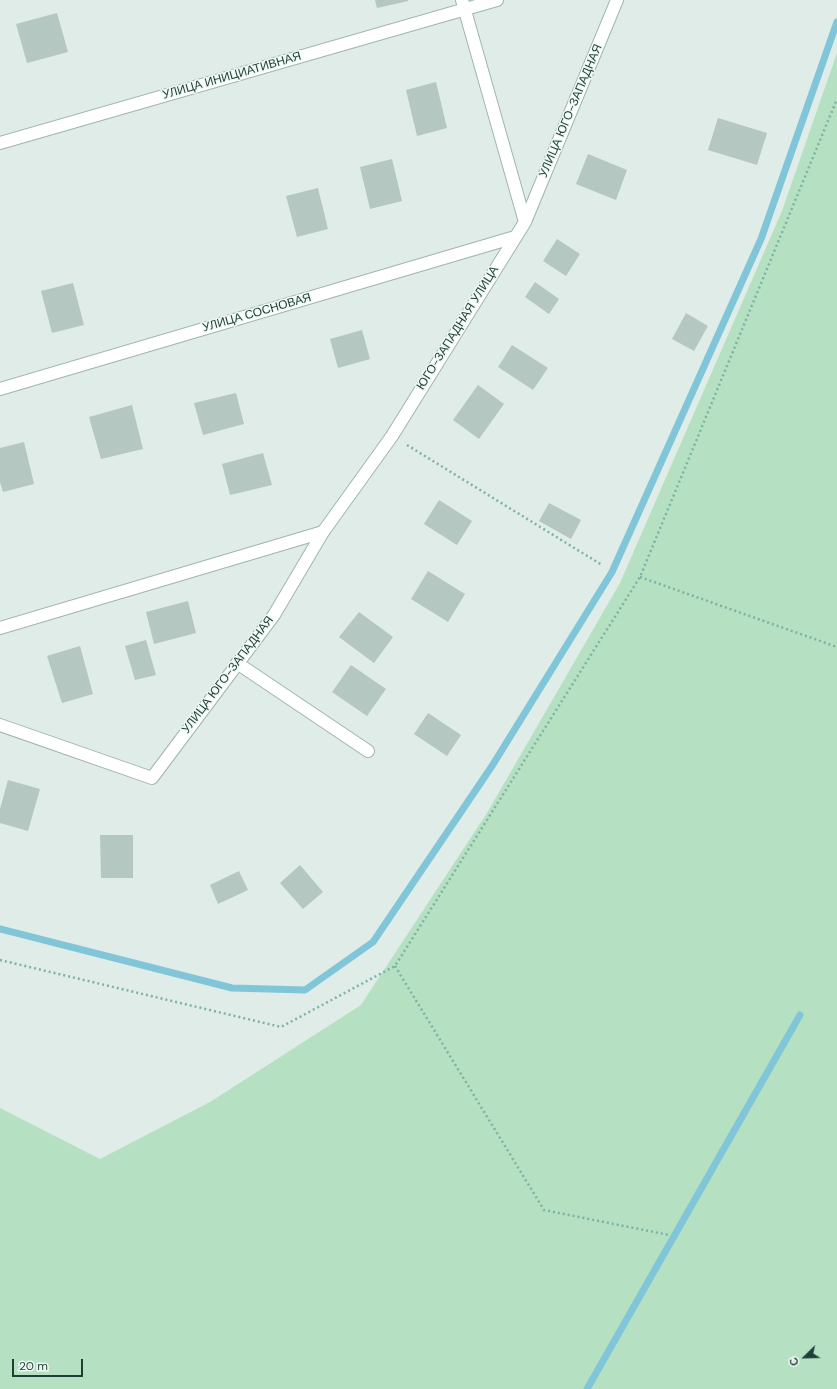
<!DOCTYPE html>
<html>
<head>
<meta charset="utf-8">
<style>
	body { margin:0 }
	#map { position:relative; width:837px; height:1389px; overflow:hidden; background:#dfece7; font-family:"DM Sans",sans-serif }
	canvas { display:block }
	.north { position:absolute; left:785px; top:1337px; width:40px; height:40px; -webkit-text-stroke:3px #eff8f4; paint-order:stroke; rotate:247deg; font-size:11px; font-weight:700; line-height:16px; text-align:center; color:#1e3e36 }
	.north::after { content:''; display:block; margin:auto; width:14px; height:18px; background:#1e3e36; clip-path:polygon(50% 0,100% 100%,50% 72%,0 100%) }
	.scale { position:absolute; left:12px; top:1359px; width:71px; height:18px; box-sizing:border-box; border:2px solid #1e3e36; border-top:0; padding-left:5px; font-size:12px; line-height:14px; white-space:nowrap; color:#1e3e36; -webkit-text-stroke:3px #eff8f4; paint-order:stroke }
</style>
</head>
<body>
<div id="map">
<canvas width="837" height="1389"></canvas>
<div class="north">С</div>
<div class="scale">20 m</div>
</div>
<script>
const g = document.querySelector('canvas').getContext('2d');
g.lineJoin = 'round';
function fillPath(path, color) { g.fillStyle = color; g.fill(path, 'evenodd'); }
const toPath = rows => new Path2D(rows.map(r => 'M' + r).join(''));
function stroke(path, color, width, dash) { g.strokeStyle = color; g.lineWidth = width; g.lineCap = dash ? 'butt' : 'round'; g.setLineDash(dash || []); g.stroke(path); }
function drawText(font, color, halo, rows, align = 'center') {
  g.font = font + ' "DM Sans",sans-serif'; g.lineWidth = 3; g.setLineDash([]); g.textBaseline = 'middle'; g.strokeStyle = halo; g.fillStyle = color; for (const [text, x, y, turn = 0] of rows) {
    g.save(); g.translate(x, y); g.rotate((+turn || 0) * Math.PI / 180); g.textAlign = isNaN(turn) ? turn : align; if (halo) g.strokeText(text, 0, 0); g.fillText(text, 0, 0); g.restore();
  }
}
fillPath(toPath([
	[837,53,837,1389,0,1389,0,1108,100,1159,210,1102,361,1005,487,813,620,583,782,211]
]), '#b5e0c2');
stroke(toPath([
	[0,929,232,988,305,990,373,942,492,766,612,572,761,239,837,22],
	[587,1389,800,1015]
]), '#80c6d8', 7);
fillPath(toPath([
	[375,0,408,0,408,1,377,8],
	[57,13,68,52,27,63,16,24],
	[436,82,447,128,417,136,406,90],
	[718,118,767,133,757,165,708,150],
	[588,154,627,170,616,200,576,184],
	[392,159,402,201,370,209,360,167],
	[318,188,328,229,297,237,286,196],
	[557,239,580,254,566,276,543,261],
	[535,282,559,299,549,314,525,297],
	[73,283,84,325,52,333,41,291],
	[686,313,708,326,694,351,672,339],
	[362,330,370,359,338,368,330,339],
	[512,345,548,368,533,390,498,367],
	[478,385,504,404,479,439,453,420],
	[236,393,244,424,203,435,194,403],
	[132,405,143,449,101,459,89,417],
	[24,442,34,484,3,492,0,482,0,448],
	[263,453,272,485,230,495,222,464],
	[439,500,472,521,457,545,424,524],
	[549,503,581,520,571,539,539,521],
	[428,571,465,594,448,622,411,599],
	[188,601,196,633,154,644,146,612],
	[359,612,393,637,374,663,339,637],
	[146,640,156,675,135,680,125,646],
	[80,646,93,694,62,703,47,656],
	[351,665,386,689,367,716,332,692],
	[428,713,461,735,447,756,414,734],
	[8,780,40,789,28,831,0,823,0,809],
	[100,835,133,835,133,878,101,878],
	[300,865,323,892,303,909,280,883],
	[239,871,248,890,218,904,210,885]
]), '#b4c7c0');
const service = toPath([
	[0,628,323,532]
]);
const minor = toPath([
	[462,0,525,222],
	[0,143,497,0],
	[0,389,515,237],
	[237,663,368,751],
	[0,725,152,778,274,615,323,532,392,436,525,222,617,0]
]);
stroke(service, '#a1b4ae', 14);
stroke(minor, '#a1b4ae', 14);
stroke(toPath([
	[407,445,602,565],
	[640,577,837,647],
	[0,960,281,1027,395,966,640,577,837,99],
	[395,966,544,1210,669,1235]
]), '#7bb3a4', 2.5, [2, 3]);
stroke(service, '#fff', 12);
stroke(minor, '#fff', 12);
drawText('12px', '#1e3e36', '#eff8f4', [
	["УЛИЦА ИНИЦИАТИВНАЯ",232,76,-16],
	["УЛИЦА ЮГО-ЗАПАДНАЯ",571,111,-67],
	["УЛИЦА СОСНОВАЯ",257,313,-16],
	["ЮГО-ЗАПАДНАЯ УЛИЦА",458,328,-58],
	["УЛИЦА ЮГО-ЗАПАДНАЯ",228,675,-53]
]);
</script>
</body>
</html>
